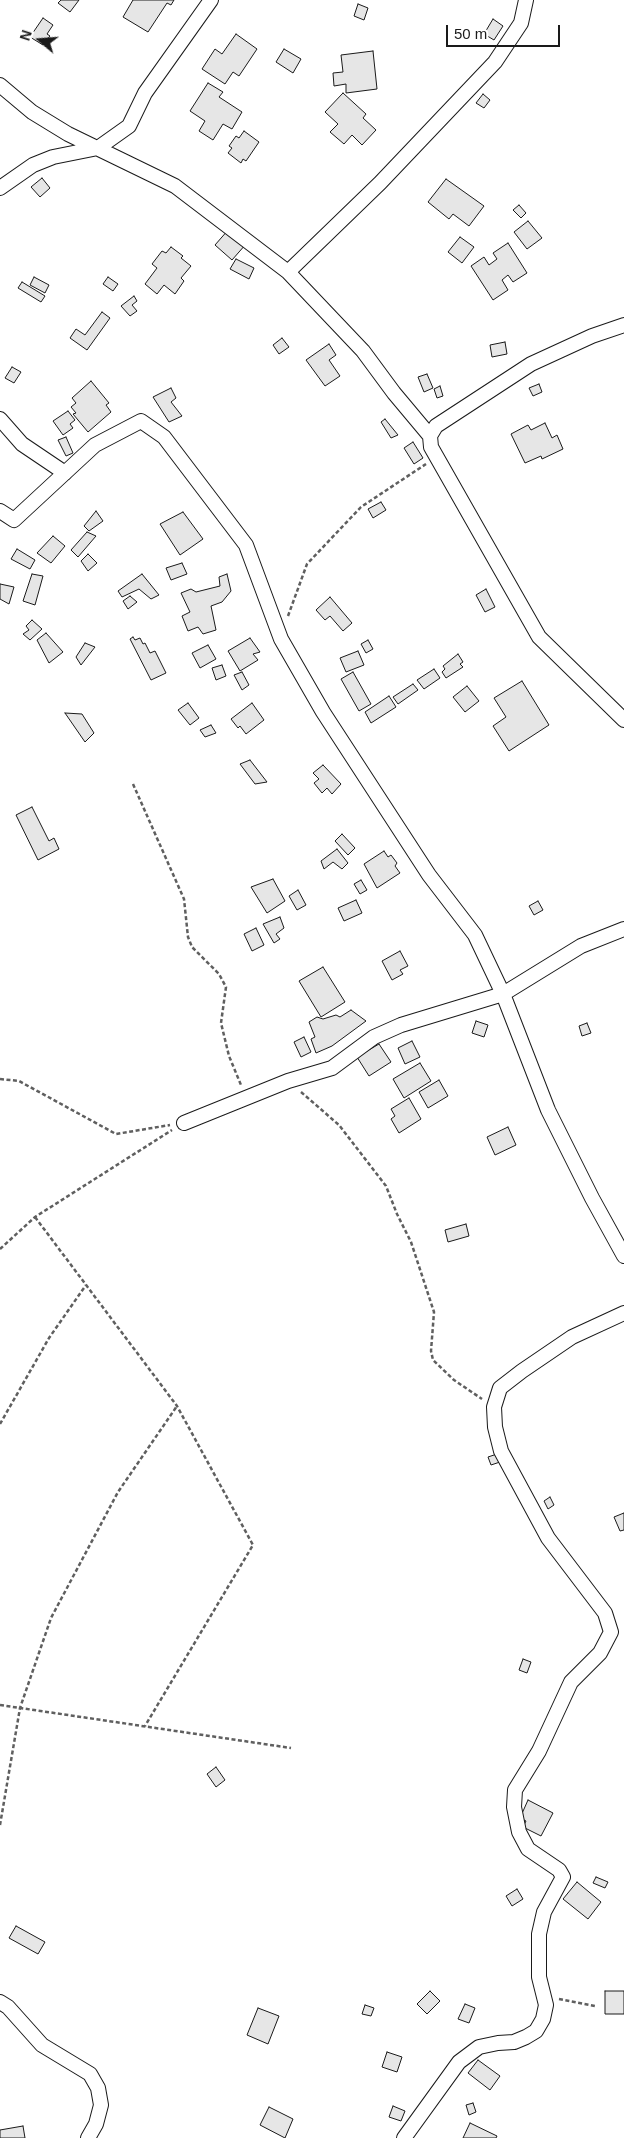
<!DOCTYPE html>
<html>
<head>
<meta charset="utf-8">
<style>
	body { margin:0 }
	#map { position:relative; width:624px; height:2138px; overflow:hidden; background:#fff; font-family:Arial,sans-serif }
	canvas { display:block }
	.north { position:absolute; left:15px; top:15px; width:50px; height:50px; -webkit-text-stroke:4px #fff; paint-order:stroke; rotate:288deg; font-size:14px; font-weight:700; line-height:20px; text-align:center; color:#1a1a1a }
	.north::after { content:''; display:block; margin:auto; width:18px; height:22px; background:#1a1a1a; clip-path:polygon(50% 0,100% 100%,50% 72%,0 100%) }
	.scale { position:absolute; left:446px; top:25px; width:114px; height:22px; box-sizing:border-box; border:2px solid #1a1a1a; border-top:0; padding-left:6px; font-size:15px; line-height:18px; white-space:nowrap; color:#1a1a1a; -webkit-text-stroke:4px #fff; paint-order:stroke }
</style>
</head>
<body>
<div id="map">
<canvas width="624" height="2138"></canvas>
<div class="north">N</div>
<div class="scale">50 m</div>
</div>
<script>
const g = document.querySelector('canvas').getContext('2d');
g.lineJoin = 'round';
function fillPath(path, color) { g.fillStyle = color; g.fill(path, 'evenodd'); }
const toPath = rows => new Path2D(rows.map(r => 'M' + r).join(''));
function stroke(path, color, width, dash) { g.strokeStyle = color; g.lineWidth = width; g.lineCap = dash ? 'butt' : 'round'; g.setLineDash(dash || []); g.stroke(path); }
const building = toPath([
	[61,0,79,0,70,12,58,3,61,0],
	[133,0,174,0,171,5,167,3,148,32,123,17,133,0],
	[358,4,368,8,364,20,354,16,358,4],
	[43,18,53,25,47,34,50,36,43,45,30,37,43,18],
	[493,19,503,26,494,40,484,34,493,19],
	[236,34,257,49,239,76,233,72,225,84,202,69,215,49,222,54,236,34],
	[284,49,301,59,293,73,276,62,284,49],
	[373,51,377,89,346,93,346,84,334,86,333,73,343,72,341,55,373,51],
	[208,83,223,92,219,97,242,112,232,129,223,124,213,140,199,131,205,121,190,111,208,83],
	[343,93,366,114,363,118,376,130,362,145,352,135,344,144,330,132,338,124,325,112,343,93],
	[483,94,490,100,484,108,476,103,483,94],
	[244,131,259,142,246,161,243,159,241,163,228,153,232,148,229,146,236,136,239,138,244,131],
	[42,178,50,188,40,197,31,187,42,178],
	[446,179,484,206,469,226,453,214,449,219,428,202,446,179],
	[519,205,526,213,521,218,513,210,519,205],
	[528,221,542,238,527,249,514,232,528,221],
	[229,229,246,244,232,260,215,245,229,229],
	[460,237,474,247,462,263,448,252,460,237],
	[508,243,527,273,513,282,508,275,502,280,508,290,493,300,471,266,484,257,489,265,497,259,493,253,508,243],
	[171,247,183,256,181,258,191,266,181,278,184,281,175,294,164,285,157,294,145,284,157,268,152,264,162,251,166,253,171,247],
	[236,259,254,268,249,279,230,269,236,259],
	[34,277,49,285,45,293,30,285,34,277],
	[108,277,118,284,113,291,103,284,108,277],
	[22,282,45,296,41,302,18,288,22,282],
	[134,296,137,301,132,305,137,311,130,316,121,306,134,296],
	[102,312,110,318,87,350,70,338,76,329,85,335,102,312],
	[282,338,289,347,279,354,273,345,282,338],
	[505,342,507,354,492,357,490,345,505,342],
	[329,344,336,355,329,360,340,376,325,386,306,360,329,344],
	[12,367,21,372,14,383,5,378,12,367],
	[427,374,433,388,424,392,418,377,427,374],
	[91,381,109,403,106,405,111,412,88,432,73,414,76,413,71,407,76,403,72,398,91,381],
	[539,384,542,392,533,396,529,388,539,384],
	[440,386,443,396,437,398,434,389,440,386],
	[171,388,176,398,171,402,182,416,169,422,153,397,171,388],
	[68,411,75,420,70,424,73,428,63,435,53,421,68,411],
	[385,419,398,435,391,438,381,422,385,419],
	[545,423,552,438,557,435,563,449,542,459,541,456,525,463,511,434,528,425,531,430,545,423],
	[66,437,73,453,66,456,58,440,66,437],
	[413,442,423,458,414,464,404,448,413,442],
	[381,502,386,510,373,518,368,509,381,502],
	[96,511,103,521,89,531,84,526,96,511],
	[183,512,203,539,180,555,160,524,183,512],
	[87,532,96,536,78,557,71,550,87,532],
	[53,536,65,546,51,563,37,553,53,536],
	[17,549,35,560,30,569,11,559,17,549],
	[88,554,97,563,88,571,81,561,88,554],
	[182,563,187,574,171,580,166,568,182,563],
	[32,574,43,576,35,605,23,601,32,574],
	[142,574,159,595,151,599,139,589,122,597,118,591,142,574],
	[227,574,231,591,222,602,211,606,216,630,203,634,198,627,188,631,182,616,190,612,181,593,191,589,196,592,220,586,219,577,227,574],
	[0,584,14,587,9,604,0,599,0,584],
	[486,589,495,607,485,612,476,595,486,589],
	[130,596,137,602,128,609,123,601,130,596],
	[330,597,352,623,343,631,330,616,325,620,316,610,330,597],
	[32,620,42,629,30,640,23,634,29,630,26,626,32,620],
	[46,633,63,652,49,663,37,640,46,633],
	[133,637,135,640,140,638,143,644,145,643,150,653,155,651,166,673,151,680,130,639,133,637],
	[250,638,260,652,253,654,258,660,240,671,228,651,250,638],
	[368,640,373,649,366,653,361,644,368,640],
	[85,643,95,647,81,665,76,657,85,643],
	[208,645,216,659,200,668,192,653,208,645],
	[358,651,364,665,346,672,340,658,358,651],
	[458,654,463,662,460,664,463,667,446,678,442,672,445,669,443,666,458,654],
	[222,665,226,676,216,680,212,668,222,665],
	[434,669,440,678,424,689,417,680,434,669],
	[242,672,249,685,242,690,234,675,242,672],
	[353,672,371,704,359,711,341,679,353,672],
	[522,681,549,725,509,751,493,726,506,717,494,698,522,681],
	[413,684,418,690,398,704,393,697,413,684],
	[467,686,479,701,465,712,453,697,467,686],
	[389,696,396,707,371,723,365,712,389,696],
	[188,703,199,718,190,725,178,710,188,703],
	[252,703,264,720,246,734,240,726,238,728,231,719,252,703],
	[65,713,82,714,94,733,85,742,65,713],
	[211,725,216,733,205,737,200,730,211,725],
	[250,760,267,782,255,784,240,764,250,760],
	[323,765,341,784,332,794,327,788,322,793,314,783,319,779,313,773,323,765],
	[32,807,49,841,54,838,59,849,38,860,16,815,32,807],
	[342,834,355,848,348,855,335,841,342,834],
	[337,849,348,863,342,869,333,862,324,869,321,861,337,849],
	[384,851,388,857,391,855,397,863,395,866,400,873,377,888,364,864,384,851],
	[273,879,285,901,267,913,251,887,273,879],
	[361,880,367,890,360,894,354,884,361,880],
	[298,890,306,905,297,910,289,896,298,890],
	[356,900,362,913,344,921,338,908,356,900],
	[538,901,543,910,534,915,529,906,538,901],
	[280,917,284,928,276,934,280,939,274,943,263,924,280,917],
	[256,928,264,945,252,951,244,934,256,928],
	[400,951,408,966,400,970,403,974,392,980,382,961,400,951],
	[323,967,345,1002,321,1017,299,981,323,967],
	[351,1010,366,1021,332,1046,316,1053,311,1039,315,1037,309,1022,317,1017,323,1019,336,1015,340,1017,351,1010],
	[476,1021,488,1025,484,1037,472,1033,476,1021],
	[587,1023,591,1033,582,1036,579,1026,587,1023],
	[304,1037,311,1052,301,1057,294,1042,304,1037],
	[412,1041,420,1057,405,1064,398,1048,412,1041],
	[379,1044,391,1062,369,1076,357,1057,379,1044],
	[420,1063,431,1081,404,1098,393,1079,420,1063],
	[439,1080,448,1096,428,1108,419,1092,439,1080],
	[409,1098,421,1119,399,1133,391,1119,395,1116,391,1109,409,1098],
	[508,1127,516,1145,495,1155,487,1137,508,1127],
	[466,1224,469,1236,448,1242,445,1230,466,1224],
	[497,1454,500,1462,491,1465,488,1457,497,1454],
	[550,1497,554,1505,548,1509,544,1501,550,1497],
	[624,1513,624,1530,620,1531,614,1517,624,1513],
	[523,1659,531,1662,527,1673,519,1670,523,1659],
	[216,1767,225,1780,216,1787,207,1774,216,1767],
	[528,1800,553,1813,541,1836,523,1827,526,1821,520,1818,528,1800],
	[596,1877,608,1882,605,1888,593,1883,596,1877],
	[577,1882,601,1902,588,1919,563,1899,577,1882],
	[517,1889,523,1899,512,1906,506,1896,517,1889],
	[16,1926,45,1942,38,1954,9,1938,16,1926],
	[430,1991,440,2001,427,2014,417,2004,430,1991],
	[605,1991,624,1991,624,2014,605,2014,605,1991],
	[465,2004,475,2008,469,2023,458,2019,465,2004],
	[365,2005,374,2008,371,2016,362,2014,365,2005],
	[258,2008,279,2016,268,2044,247,2035,258,2008],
	[387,2052,402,2057,397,2072,382,2067,387,2052],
	[478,2060,500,2076,490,2090,468,2073,478,2060],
	[473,2103,476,2112,469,2115,466,2105,473,2103],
	[393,2106,405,2111,401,2121,389,2117,393,2106],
	[269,2107,293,2119,285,2138,260,2125,269,2107],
	[470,2123,497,2136,496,2138,463,2138,470,2123],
	[23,2126,25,2138,0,2138,0,2130,23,2126]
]);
fillPath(building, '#e6e6e6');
stroke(building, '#1a1a1a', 1);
const street = toPath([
	[0,85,32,112,68,134,175,186,288,272,363,351,394,393,430,436],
	[0,188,33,165,53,157,98,148,129,126,145,93,211,0],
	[288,272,380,183,495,62,521,23,526,0],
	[624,325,592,336,531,364,436,426,430,436,431,447,539,637,624,720],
	[0,419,22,444,65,473],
	[0,511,14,520,95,445,141,421,164,437,246,545,281,639,323,712,429,875,475,935,503,994,548,1110,592,1198,624,1256],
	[184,1123,288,1081,332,1068,374,1037,401,1025,503,994,581,946,624,929],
	[0,2002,8,2007,42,2045,90,2074,98,2088,101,2105,96,2124,88,2138],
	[404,2138,459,2062,479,2047,498,2043,514,2042,526,2037,536,2031,543,2019,546,2005,539,1977,539,1934,544,1912,563,1877,559,1870,528,1849,519,1832,514,1807,515,1790,539,1751,571,1682,600,1653,611,1632,605,1613,548,1538,501,1451,495,1427,494,1407,500,1388,522,1371,572,1337,624,1313]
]);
stroke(street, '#1a1a1a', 16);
stroke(toPath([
	[288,616,307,564,361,507,426,464],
	[133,784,184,899,188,937,192,947,219,974,226,987,221,1023,229,1056,241,1085],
	[0,1079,19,1081,116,1134,170,1125],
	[301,1092,339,1125,386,1186,397,1214,411,1242,434,1312,431,1351,433,1360,454,1380,482,1399],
	[35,1217,177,1406,253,1545,145,1726],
	[0,1249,35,1217,172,1130],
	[0,1424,49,1338,86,1285],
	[0,1705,291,1748],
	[0,1825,20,1708,51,1618,118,1492,177,1406],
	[559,1999,595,2006]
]), '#5f5f5f', 2.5, [4, 2.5]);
stroke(street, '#fff', 14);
</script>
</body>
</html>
